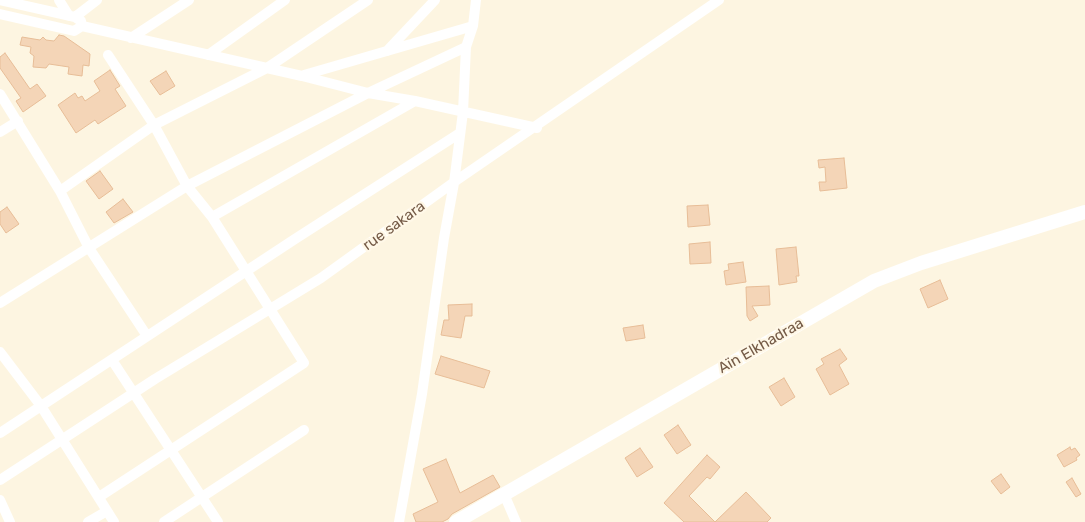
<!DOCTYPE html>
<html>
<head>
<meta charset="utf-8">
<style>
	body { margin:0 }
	canvas { display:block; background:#fdf5e1 }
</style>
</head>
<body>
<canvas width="1085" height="522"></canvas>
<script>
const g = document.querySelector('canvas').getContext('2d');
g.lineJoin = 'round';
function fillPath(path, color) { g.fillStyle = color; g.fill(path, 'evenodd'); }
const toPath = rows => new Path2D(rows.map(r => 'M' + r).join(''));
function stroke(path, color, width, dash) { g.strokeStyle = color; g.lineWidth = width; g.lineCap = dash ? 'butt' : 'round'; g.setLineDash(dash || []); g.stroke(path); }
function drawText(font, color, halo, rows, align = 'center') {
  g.font = font + ' Rubik,sans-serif'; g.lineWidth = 4.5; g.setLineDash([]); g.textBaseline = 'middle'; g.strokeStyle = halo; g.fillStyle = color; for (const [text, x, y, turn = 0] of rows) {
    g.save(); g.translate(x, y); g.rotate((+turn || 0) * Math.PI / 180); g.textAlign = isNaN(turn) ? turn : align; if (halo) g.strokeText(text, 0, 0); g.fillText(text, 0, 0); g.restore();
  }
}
const building = toPath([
	[59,35,64,36,90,54,89,66,83,65,82,76,68,74,69,67,49,64,46,68,33,67,34,56,30,53,31,47,20,45,22,37,40,40,43,37,46,40,54,41,59,35],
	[5,53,30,89,37,84,46,96,23,112,16,101,21,98,0,68,0,57,5,53],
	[110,70,120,86,115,89,126,106,98,124,95,120,76,133,58,105,75,93,78,98,82,96,85,101,100,91,94,81,110,70],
	[166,71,175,86,160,95,150,81,166,71],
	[844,158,847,188,820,191,819,182,826,182,825,167,819,168,818,160,844,158],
	[100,171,113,189,99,199,86,181,100,171],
	[123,199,133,212,114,223,106,212,123,199],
	[708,205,710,225,688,227,687,206,708,205],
	[7,207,19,224,6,233,0,224,0,212,7,207],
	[710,242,711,263,690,264,689,244,710,242],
	[796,247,799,276,796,276,797,282,779,285,776,249,796,247],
	[743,262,746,282,726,285,724,271,729,270,728,264,743,262],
	[940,280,948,299,928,308,920,289,940,280],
	[769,286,770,305,752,306,758,316,750,321,747,316,746,287,769,286],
	[472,304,472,316,465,316,461,338,441,335,444,320,449,320,448,305,472,304],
	[643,325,645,338,626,341,623,328,643,325],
	[840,349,847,359,839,365,849,384,830,395,816,369,824,364,821,359,840,349],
	[441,356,490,371,484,388,435,374,441,356],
	[784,378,795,397,781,406,769,387,784,378],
	[678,425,691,445,677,454,664,435,678,425],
	[1070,447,1071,450,1075,448,1080,455,1076,458,1077,460,1064,467,1057,455,1070,447],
	[640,448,653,467,637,477,625,458,640,448],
	[707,455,720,467,710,479,707,477,689,496,715,522,746,492,771,518,767,522,684,522,664,503,707,455],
	[446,459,460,493,493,475,500,487,452,514,448,519,442,522,416,522,413,514,438,502,423,469,446,459],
	[1001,474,1010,487,1001,494,991,481,1001,474],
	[1072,478,1081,494,1076,497,1066,482,1072,478]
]);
fillPath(building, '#f4d5b7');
stroke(building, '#e7bd97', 1);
stroke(toPath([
	[0,0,75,17,81,21,82,26,74,31,0,14],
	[59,0,69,16],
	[75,17,97,0],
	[82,26,302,76,368,93,415,101,537,128],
	[131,38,189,0],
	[387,51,435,0],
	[208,55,285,0],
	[304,75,473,26],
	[0,94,60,191,89,248,147,336],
	[0,132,18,121],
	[60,191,154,125,267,68,368,0],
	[212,217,415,101],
	[0,303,187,186,368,93,466,47],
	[0,352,41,406,114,522],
	[112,360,218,522],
	[0,433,295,239,460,133],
	[0,480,155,379,321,278,457,180,719,0],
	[504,494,516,522],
	[99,497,304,363,212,217,187,186,154,125,108,55],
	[0,500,10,522],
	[88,522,107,511],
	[164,522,304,430],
	[399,522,422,394,444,238,454,183,463,112,466,47,473,26,476,0]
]), '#fff', 10);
stroke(toPath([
	[456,522,874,281,921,263,1085,212]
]), '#fff', 14);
drawText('15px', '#755b47', '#fff8e8', [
	["rue sakara",394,226,-36],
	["Aïn Elkhadraa",761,346,-30]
]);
</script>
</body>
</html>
